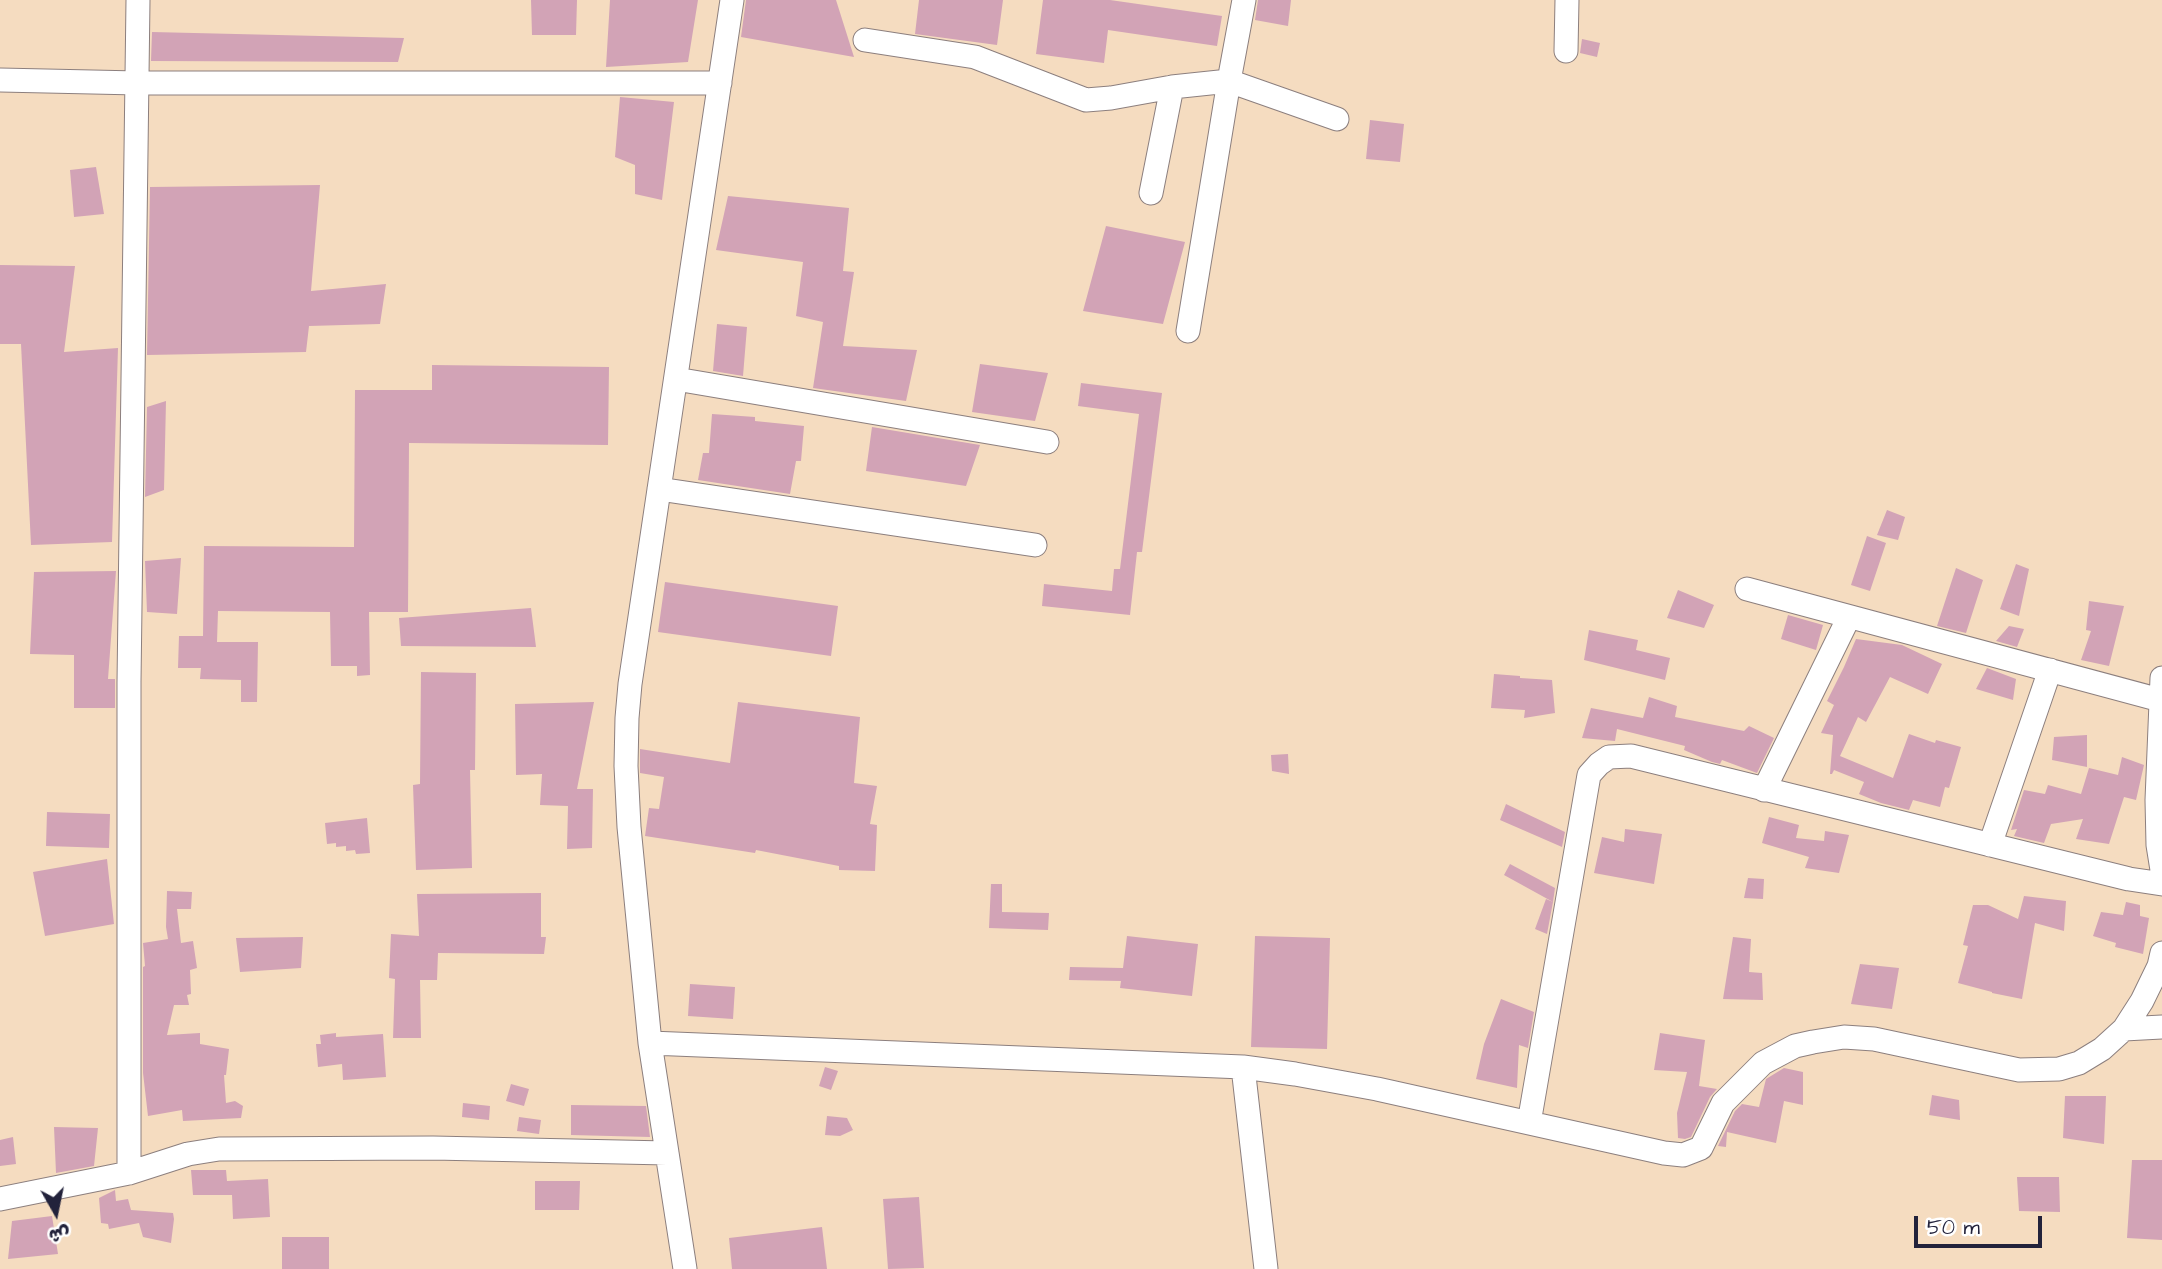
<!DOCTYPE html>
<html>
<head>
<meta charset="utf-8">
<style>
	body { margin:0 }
	#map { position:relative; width:2162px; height:1269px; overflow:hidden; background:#f5dcc0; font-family:"Architects Daughter","Playpen Sans Arabic",sans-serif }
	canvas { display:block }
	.north { position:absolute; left:21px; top:1178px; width:70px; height:70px; -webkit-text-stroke:5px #fff; paint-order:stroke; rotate:171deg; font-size:19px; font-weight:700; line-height:28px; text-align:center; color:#22223b }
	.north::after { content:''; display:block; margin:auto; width:24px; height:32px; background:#22223b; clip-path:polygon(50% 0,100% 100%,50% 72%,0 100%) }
	.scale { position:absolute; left:1914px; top:1216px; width:128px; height:32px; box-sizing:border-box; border:4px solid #22223b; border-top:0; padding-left:9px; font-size:21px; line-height:24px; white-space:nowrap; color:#22223b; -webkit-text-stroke:5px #fff; paint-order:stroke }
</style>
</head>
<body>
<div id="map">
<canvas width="2162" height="1269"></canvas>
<div class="north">ش</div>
<div class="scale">50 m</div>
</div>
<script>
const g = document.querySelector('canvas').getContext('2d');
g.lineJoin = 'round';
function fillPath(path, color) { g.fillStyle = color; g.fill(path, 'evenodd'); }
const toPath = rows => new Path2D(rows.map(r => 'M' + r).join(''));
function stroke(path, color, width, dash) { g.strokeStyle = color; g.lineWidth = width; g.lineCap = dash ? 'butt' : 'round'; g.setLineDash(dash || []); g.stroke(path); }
fillPath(toPath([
	[531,0,577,0,576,35,532,35],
	[610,0,698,0,688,62,606,67],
	[746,0,836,0,854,57,741,37],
	[919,0,1003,0,997,45,915,34],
	[1043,0,1110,0,1222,16,1217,46,1108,30,1104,63,1036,54],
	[1258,0,1291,0,1288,26,1255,20],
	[152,32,404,38,398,62,151,61],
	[1582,39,1600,43,1597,57,1580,53],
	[620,97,674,102,662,200,635,194,635,165,615,157],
	[1370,120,1404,124,1400,162,1366,159],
	[96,167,104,214,74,217,70,170],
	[320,185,311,291,386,284,380,324,309,326,306,352,147,355,150,187],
	[728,196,849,208,843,271,854,272,843,346,917,350,906,401,813,388,823,322,796,316,803,262,716,250],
	[1106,226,1185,242,1163,324,1083,311],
	[0,265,75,266,64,352,118,348,112,542,31,545,21,344,0,344],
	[717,324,747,327,743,376,713,371],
	[980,364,1048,373,1035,421,972,412],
	[432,365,609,367,608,445,409,443,408,612,369,612,370,675,357,676,357,666,331,666,330,612,218,611,217,642,258,642,257,702,241,702,241,680,200,679,201,668,178,668,179,636,203,636,204,546,354,547,355,390,432,390],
	[1081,383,1162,393,1142,552,1137,552,1130,615,1042,606,1044,584,1112,591,1114,569,1120,569,1139,414,1078,406],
	[166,401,164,490,145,497,147,407],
	[712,414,755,417,755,421,804,426,801,461,796,461,790,494,698,480,703,453,709,453],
	[872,427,980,445,966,486,866,471],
	[1887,510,1905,517,1898,540,1877,535],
	[1867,536,1886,543,1870,591,1851,585],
	[181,558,177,614,147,612,145,561],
	[2016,564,2029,569,2019,616,2000,609],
	[1956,568,1983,580,1966,633,1937,626],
	[116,571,108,679,115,679,115,708,74,708,74,655,30,654,34,572],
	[665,582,838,606,831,656,658,632],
	[1678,590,1714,605,1704,628,1667,618],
	[2089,601,2124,606,2109,666,2081,660,2091,631,2086,630],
	[531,608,536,647,401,646,399,618],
	[1788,615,1823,625,1816,650,1781,639],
	[2009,626,2024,629,2017,647,1996,641],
	[1589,630,1638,640,1636,650,1670,658,1665,680,1584,660],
	[1856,639,1902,645,1942,664,1928,694,1890,677,1866,722,1858,717,1840,756,1893,778,1909,734,1935,743,1936,740,1961,747,1949,788,1945,787,1940,807,1913,800,1909,810,1881,803,1859,794,1864,782,1834,770,1832,774,1830,774,1833,735,1821,733,1834,705,1827,701,1844,667],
	[1987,668,2016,679,2013,700,1976,689],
	[421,672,476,673,475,770,470,770,472,868,416,870,413,785,420,784],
	[1494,674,1520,676,1520,678,1552,680,1555,713,1524,718,1525,710,1491,708],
	[1649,697,1677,706,1675,717,1744,731,1749,726,1774,738,1757,773,1722,760,1720,764,1712,762,1684,750,1685,746,1617,729,1615,741,1582,738,1591,708,1643,718],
	[594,702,577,789,593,789,592,848,567,849,568,806,540,805,542,774,516,775,515,704],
	[738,702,860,717,854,783,877,786,870,824,877,825,875,871,839,870,839,866,756,850,755,853,645,836,649,808,659,809,664,777,640,773,640,749,730,763],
	[2087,735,2087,767,2052,760,2054,737],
	[1288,754,1289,774,1272,771,1271,755],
	[2122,757,2144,765,2136,800,2124,797,2109,844,2076,839,2083,819,2051,824,2044,843,2014,836,2017,829,2011,830,2024,790,2045,794,2048,785,2081,794,2089,768,2118,775],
	[1506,804,1565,832,1562,847,1500,820],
	[47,812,110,814,109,848,46,846],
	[1769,817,1799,825,1796,838,1824,841,1825,831,1849,835,1839,873,1805,868,1809,857,1762,843],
	[367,818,370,853,356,854,355,850,346,851,346,846,336,847,336,843,327,844,325,823],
	[1625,829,1662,834,1654,884,1594,873,1602,837,1624,842],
	[107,859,114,924,45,936,33,872],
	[1510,864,1555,888,1553,902,1504,875],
	[1748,878,1764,879,1763,899,1744,898],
	[991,884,1002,884,1002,912,1049,913,1048,930,989,928],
	[167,891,192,892,191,909,177,909,181,943,193,941,197,968,190,970,191,994,187,995,189,1005,174,1005,167,1035,200,1033,200,1044,229,1049,226,1075,224,1075,226,1103,235,1101,243,1106,241,1118,183,1121,182,1110,148,1116,143,1073,143,967,145,966,143,943,168,939,166,927],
	[541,893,541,937,546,937,544,954,438,953,437,980,420,980,421,1038,393,1038,395,979,389,978,391,934,419,936,417,894],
	[2024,896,2066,901,2064,931,2035,923,2022,999,1992,993,1992,992,1958,983,1968,946,1963,945,1973,905,1988,905,2018,919],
	[1546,899,1553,902,1547,934,1535,929],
	[2126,902,2140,905,2140,916,2149,918,2143,954,2115,947,2116,943,2093,936,2101,912,2123,915],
	[1127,936,1198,944,1192,996,1120,988,1121,981,1069,980,1070,967,1123,968],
	[1255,936,1330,938,1327,1049,1251,1047],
	[303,937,301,968,240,972,236,938],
	[1733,937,1751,939,1749,972,1762,973,1763,1000,1723,999],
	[1860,964,1899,968,1892,1009,1851,1004],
	[690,984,735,987,733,1019,688,1016],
	[1501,999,1534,1012,1528,1048,1519,1045,1517,1088,1476,1079,1484,1044],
	[336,1033,336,1037,383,1034,386,1077,343,1080,342,1064,318,1067,316,1044,321,1044,320,1035],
	[1660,1033,1705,1040,1699,1086,1717,1089,1710,1097,1691,1137,1685,1139,1678,1138,1677,1113,1687,1072,1654,1070],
	[825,1067,838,1071,831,1090,819,1086],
	[1784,1068,1803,1072,1803,1105,1784,1101,1776,1143,1727,1132,1726,1147,1718,1146,1735,1111,1742,1104,1759,1107,1766,1079],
	[511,1084,529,1089,524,1106,506,1101],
	[1932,1095,1959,1100,1960,1120,1929,1115],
	[2065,1096,2106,1096,2104,1144,2063,1138],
	[463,1103,490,1106,489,1120,462,1117],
	[571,1105,646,1106,650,1137,571,1135],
	[827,1116,847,1118,853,1130,840,1136,825,1135],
	[519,1117,541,1120,539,1134,517,1131],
	[54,1127,98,1128,94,1166,56,1173],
	[13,1137,16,1164,0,1166,0,1140],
	[2132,1160,2162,1160,2162,1240,2127,1238],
	[191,1170,226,1170,227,1181,268,1179,270,1217,233,1219,232,1195,193,1195],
	[2017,1177,2059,1177,2060,1212,2019,1211],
	[535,1181,580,1181,579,1210,535,1210],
	[115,1190,116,1201,128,1199,131,1210,173,1213,174,1219,171,1243,143,1237,139,1223,109,1229,108,1224,101,1223,99,1198],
	[919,1197,924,1268,888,1269,883,1199],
	[52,1216,58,1254,8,1259,12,1221],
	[822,1227,827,1269,732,1269,729,1238],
	[282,1237,329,1237,329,1269,282,1269]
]), '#d2a3b6');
const minor = toPath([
	[865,40,975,57,1086,100,1111,98,1172,87,1229,81,1337,119],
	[1566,51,1567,0],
	[0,80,138,83,720,83],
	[1151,193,1172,87],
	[1188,331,1229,81,1244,0],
	[676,379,1047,442],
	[659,489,1035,545],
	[1747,589,2160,700],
	[2162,678,2157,800,2158,845,2162,870],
	[1764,790,1849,617],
	[1990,845,2050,670],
	[2124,1029,2162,1027],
	[650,1043,1243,1067,1266,1269],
	[1243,1067,1295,1074,1377,1089,1664,1153,1683,1155,1701,1148,1723,1103,1763,1063,1795,1046,1813,1042,1844,1037,1874,1039,2019,1070,2059,1069,2079,1063,2102,1049,2124,1029,2142,1001,2159,966,2162,953],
	[1529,1123,1589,775,1599,764,1609,757,1631,756,2129,879,2162,884],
	[129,1173,129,682,138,0],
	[0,1199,129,1173,188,1154,219,1149,433,1148,667,1153],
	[685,1269,650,1043,629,827,626,766,627,718,630,684,732,0]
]);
stroke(minor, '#8c7f7e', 25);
stroke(minor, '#fff', 23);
</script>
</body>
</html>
